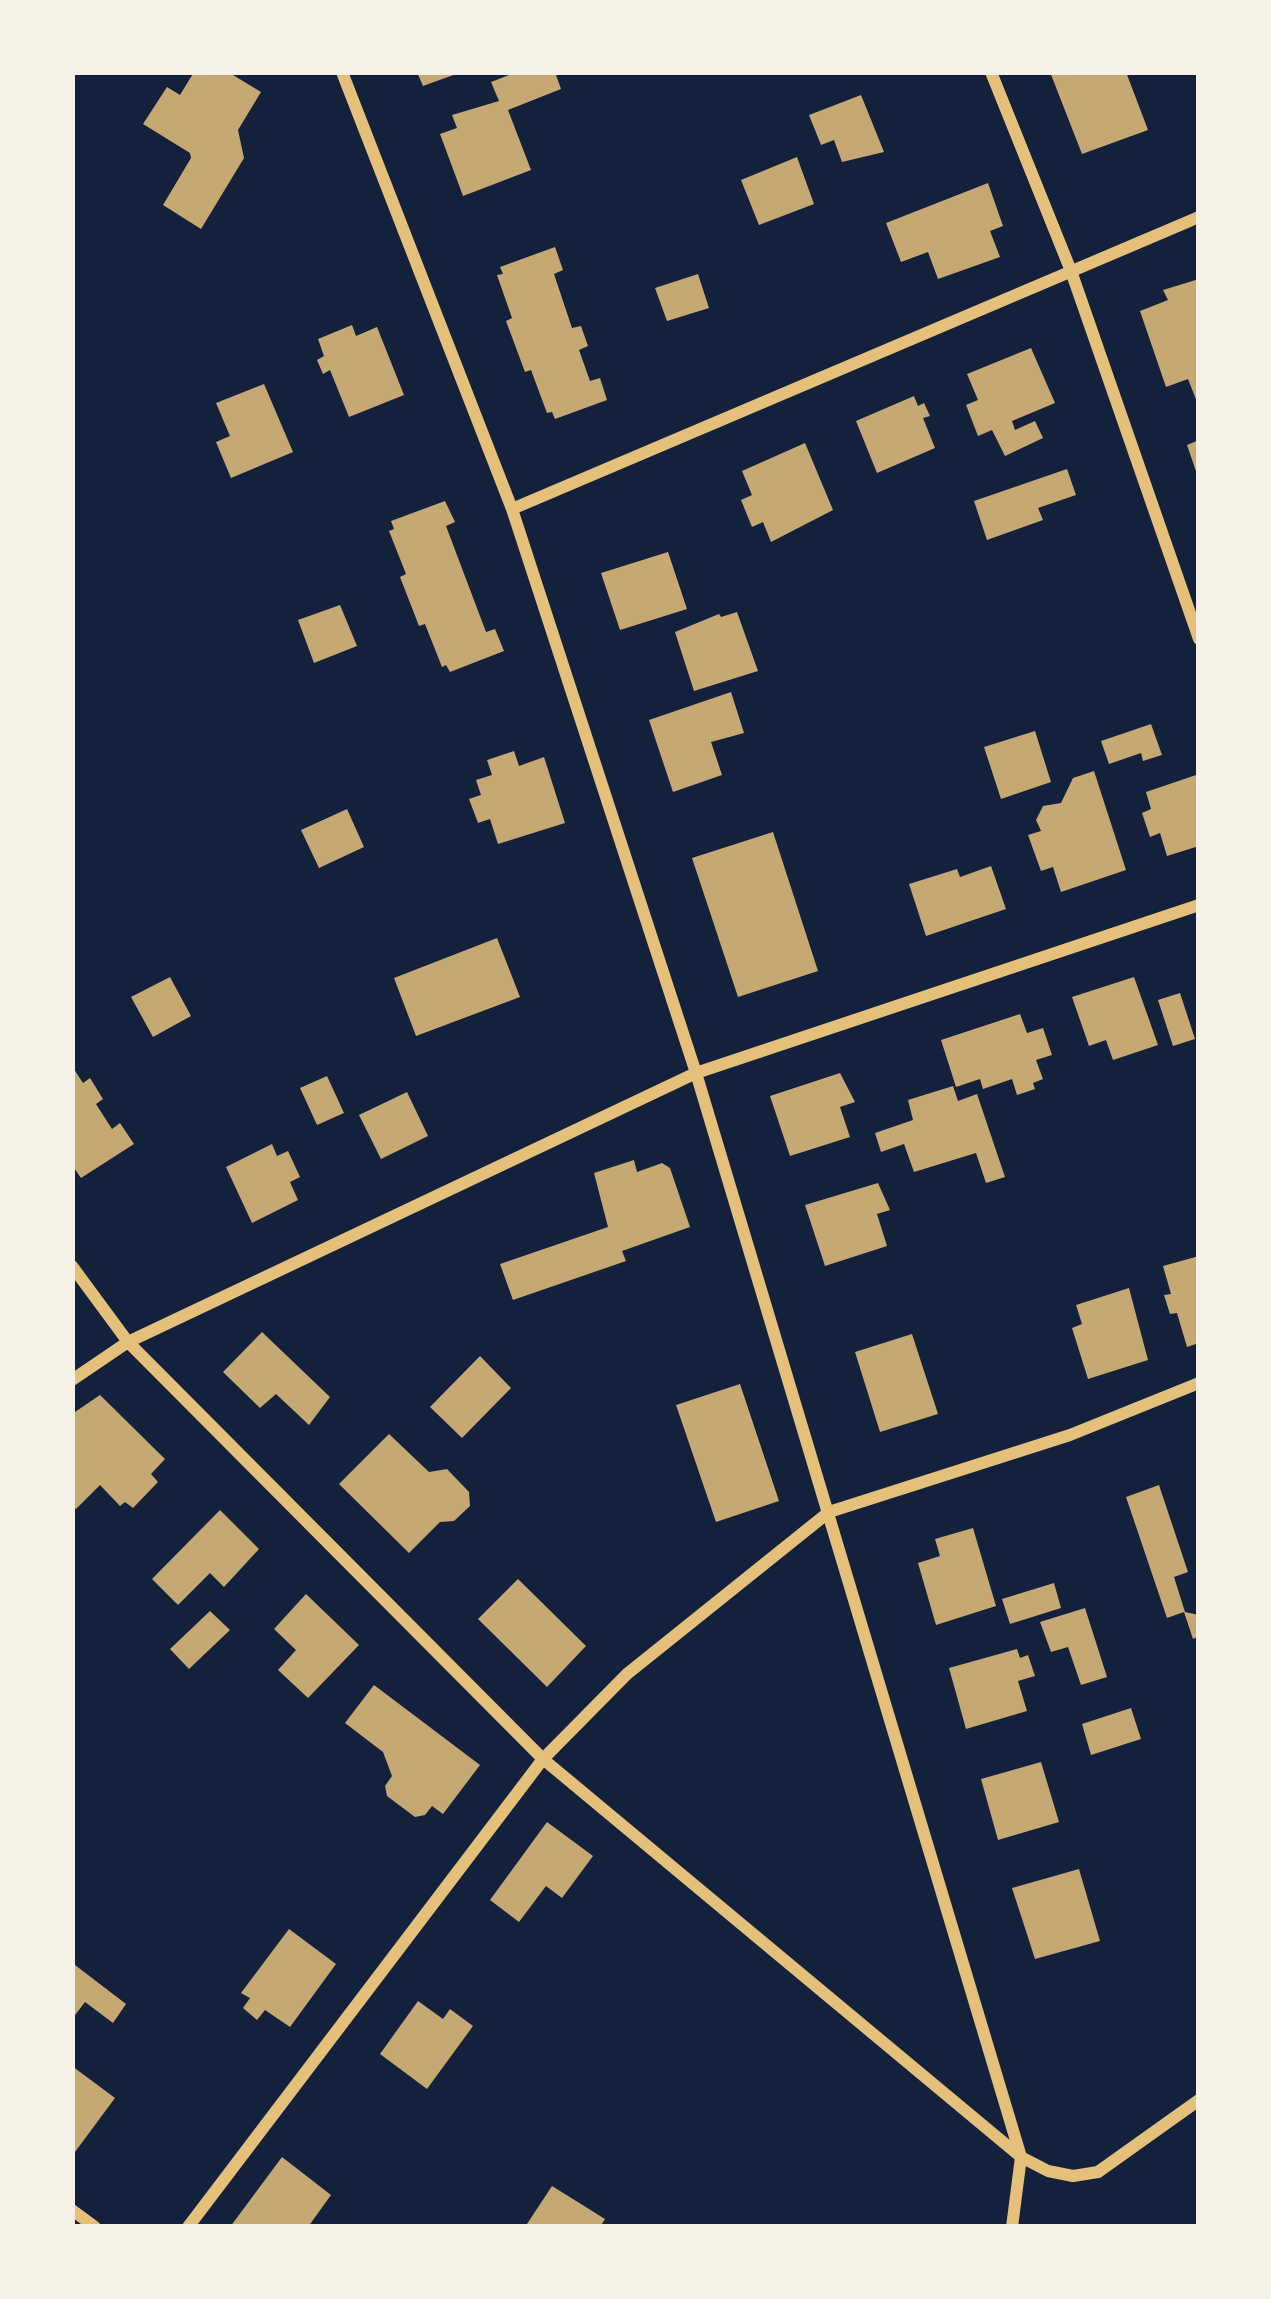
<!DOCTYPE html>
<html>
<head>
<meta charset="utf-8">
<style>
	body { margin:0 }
	#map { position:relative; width:1271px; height:2299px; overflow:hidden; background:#14213d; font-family:Barlow,sans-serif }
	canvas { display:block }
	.frame { position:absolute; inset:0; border:75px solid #f6f1e7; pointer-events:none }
</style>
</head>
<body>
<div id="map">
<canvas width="1271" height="2299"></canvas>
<div class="frame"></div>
</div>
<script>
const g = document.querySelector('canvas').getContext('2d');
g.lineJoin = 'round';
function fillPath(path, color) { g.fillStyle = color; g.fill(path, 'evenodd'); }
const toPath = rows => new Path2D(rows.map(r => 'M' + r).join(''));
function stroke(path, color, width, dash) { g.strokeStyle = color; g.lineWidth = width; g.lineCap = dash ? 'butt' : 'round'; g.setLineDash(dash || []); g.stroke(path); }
fillPath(toPath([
	[194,72,228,72,261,92,238,130,244,158,201,229,163,205,191,158,190,153,143,124,167,87,180,95],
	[417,72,459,72,459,73,423,86],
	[517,72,555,72,561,89,508,110,531,170,463,196,440,134,457,128,452,115,499,101,491,82],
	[1050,72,1126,72,1148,130,1082,154],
	[861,95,884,152,842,162,834,140,821,145,809,115],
	[797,157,814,204,759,225,741,180],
	[988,183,1003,226,990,231,1000,257,938,279,928,252,901,262,886,223],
	[555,247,563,270,554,274,572,328,581,326,588,346,579,350,590,381,600,378,607,400,555,419,552,412,547,413,531,370,525,372,506,321,512,318,497,275,503,274,500,267],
	[698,274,709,308,667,321,655,288],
	[1199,279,1199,407,1188,379,1166,387,1140,311,1168,300,1163,290],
	[352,325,356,336,377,327,404,395,349,417,330,370,323,374,317,360,324,356,318,339],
	[1031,348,1055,403,1012,421,1015,430,1035,421,1043,438,1005,456,992,430,978,436,966,405,978,400,967,374],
	[264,384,293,452,231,478,216,442,230,436,216,403],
	[914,396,918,406,924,403,930,416,923,418,935,448,877,473,856,421],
	[1199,440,1199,477,1198,477,1187,445],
	[805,443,833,510,771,542,763,522,752,527,741,500,752,495,742,471],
	[1067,469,1076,495,1038,508,1043,520,987,540,974,501],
	[445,501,455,522,446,526,486,632,495,629,504,651,450,672,446,665,442,667,425,624,419,626,400,577,406,574,389,531,394,529,391,521],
	[668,552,687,609,620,630,601,573],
	[340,605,357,646,314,663,298,620],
	[737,612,758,671,694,691,675,632,719,614,721,617],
	[731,692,744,733,711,742,722,775,673,792,649,720],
	[1151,724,1162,755,1143,761,1141,753,1109,764,1101,741],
	[1035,731,1051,782,1001,799,984,747],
	[514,751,519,766,544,757,565,823,498,844,490,819,478,823,469,799,481,795,476,780,492,775,487,760],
	[1094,771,1126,870,1061,892,1053,867,1041,871,1028,835,1041,831,1036,820,1043,806,1061,803,1073,778],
	[1199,774,1199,846,1167,856,1160,833,1150,837,1142,813,1151,809,1146,792],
	[347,809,364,847,319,868,301,830],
	[773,832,818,971,738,997,692,858],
	[991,866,1006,909,926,936,909,884,957,869,960,877],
	[497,938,520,997,416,1036,394,978],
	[170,977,191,1016,153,1037,131,997],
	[1134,977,1158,1045,1113,1060,1106,1040,1089,1046,1072,997],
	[1180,993,1195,1039,1173,1046,1158,1000],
	[1020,1014,1027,1033,1043,1028,1052,1055,1036,1060,1043,1079,1033,1083,1035,1089,1017,1095,1012,1079,983,1089,980,1079,956,1087,941,1040],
	[72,1066,83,1083,90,1078,103,1099,96,1104,112,1129,120,1123,134,1144,81,1178,72,1165],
	[840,1073,855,1102,840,1107,850,1137,790,1156,770,1096],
	[327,1076,344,1113,317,1125,300,1088],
	[953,1086,958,1101,977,1094,1005,1177,986,1183,976,1153,914,1172,904,1144,881,1152,875,1133,913,1120,908,1100],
	[407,1092,428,1136,381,1159,359,1115],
	[272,1144,277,1156,288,1151,300,1177,290,1182,298,1200,252,1223,226,1167],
	[634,1160,637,1172,662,1163,670,1168,690,1227,622,1251,626,1261,513,1300,500,1264,608,1227,594,1173],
	[878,1183,890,1210,877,1214,887,1246,825,1266,805,1205],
	[1199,1256,1199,1343,1187,1347,1177,1313,1170,1314,1164,1295,1171,1294,1163,1266],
	[1129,1288,1148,1360,1088,1379,1072,1328,1082,1324,1076,1305],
	[262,1332,330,1397,309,1425,276,1394,260,1408,223,1372],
	[912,1334,938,1414,880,1432,855,1352],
	[480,1356,511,1388,462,1438,430,1407],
	[740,1384,779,1501,716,1522,676,1405],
	[100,1395,165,1459,151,1474,158,1482,133,1508,125,1502,120,1506,100,1485,76,1509,72,1505,72,1414],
	[389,1434,429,1472,447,1469,469,1492,470,1506,454,1521,440,1522,409,1553,339,1484],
	[1159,1485,1188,1572,1174,1577,1185,1612,1199,1615,1199,1636,1193,1639,1184,1612,1167,1618,1126,1497],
	[220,1510,259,1549,224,1587,210,1573,178,1605,152,1579],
	[973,1528,996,1606,936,1625,918,1563,940,1556,935,1539],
	[518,1579,586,1646,547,1687,478,1619],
	[1054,1583,1061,1608,1010,1624,1002,1599],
	[306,1594,359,1645,308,1698,278,1670,296,1650,274,1629],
	[1085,1608,1107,1677,1081,1685,1068,1647,1051,1652,1040,1622],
	[210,1611,230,1630,189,1669,170,1649],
	[1017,1649,1020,1658,1028,1655,1035,1676,1018,1681,1027,1711,966,1729,949,1668],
	[374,1685,480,1765,443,1814,432,1806,425,1815,415,1817,387,1796,385,1786,392,1776,383,1752,345,1723],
	[1131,1708,1141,1739,1091,1755,1082,1724],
	[1041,1762,1059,1822,998,1840,981,1779],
	[547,1822,593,1856,562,1898,546,1886,519,1922,490,1900],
	[1079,1869,1100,1941,1035,1959,1012,1888],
	[289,1929,336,1964,290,2027,265,2010,257,2020,243,2008,250,1998,241,1993],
	[75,1965,126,2004,113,2023,85,2002,72,2019],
	[418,2001,443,2019,450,2009,473,2026,427,2089,380,2054],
	[72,2066,115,2098,72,2156],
	[282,2157,331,2195,308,2227,230,2227],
	[552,2186,605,2219,600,2227,525,2227]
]), '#c6a872');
stroke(toPath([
	[342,72,512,509,696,1073,1021,2157,1012,2227],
	[991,72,1071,271,1199,639],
	[512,509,1199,217],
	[72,1266,128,1342,543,1759,1021,2157,1048,2171,1073,2176,1098,2172,1199,2100],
	[72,1380,128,1342,696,1073,1199,905],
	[72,2210,95,2227],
	[188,2227,543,1759,627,1674,829,1512,1070,1435,1199,1383]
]), '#e5c07b', 12);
</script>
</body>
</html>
